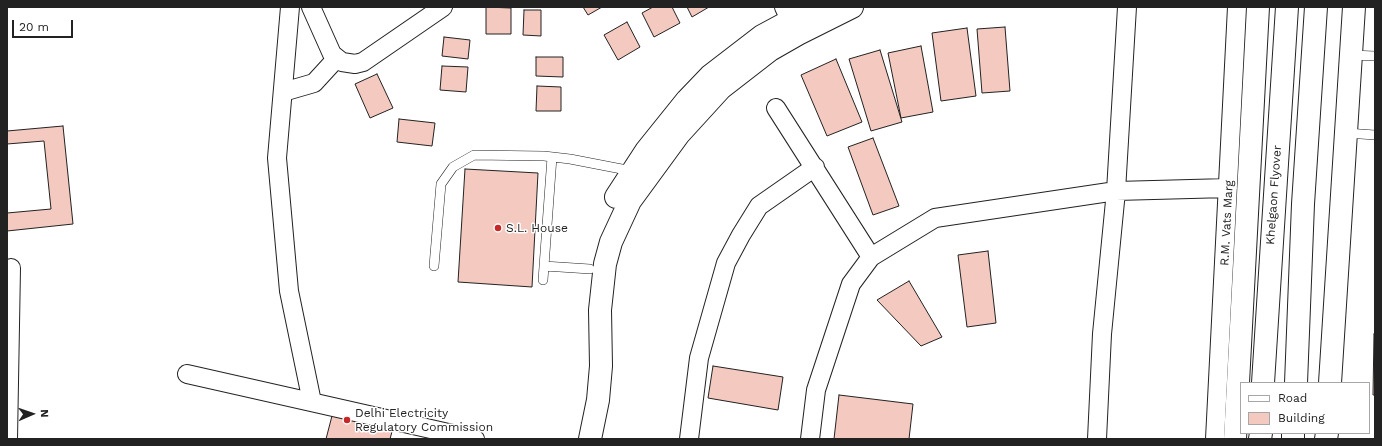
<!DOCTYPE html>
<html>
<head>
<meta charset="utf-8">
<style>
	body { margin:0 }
	#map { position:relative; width:1382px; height:446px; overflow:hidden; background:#fff; font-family:"Work Sans",sans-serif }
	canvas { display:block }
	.frame { position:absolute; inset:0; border:8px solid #222; pointer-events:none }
	.legend { position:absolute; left:1240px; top:382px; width:130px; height:52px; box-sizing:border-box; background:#fff; border:1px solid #a7a7a7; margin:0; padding:5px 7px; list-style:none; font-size:12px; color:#222 }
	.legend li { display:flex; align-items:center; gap:8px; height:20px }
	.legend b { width:20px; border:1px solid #a7a7a7 }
	.north { position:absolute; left:12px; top:394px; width:40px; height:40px; -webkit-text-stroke:3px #fff; paint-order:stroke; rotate:88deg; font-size:11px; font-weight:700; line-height:16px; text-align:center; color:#222 }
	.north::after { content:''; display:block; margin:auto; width:14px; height:18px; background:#222; clip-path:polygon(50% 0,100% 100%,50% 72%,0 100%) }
	.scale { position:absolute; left:12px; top:20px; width:61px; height:18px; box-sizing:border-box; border:2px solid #222; border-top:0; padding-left:5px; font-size:12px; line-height:14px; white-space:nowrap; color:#222; -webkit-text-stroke:3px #fff; paint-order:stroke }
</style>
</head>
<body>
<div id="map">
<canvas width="1382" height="446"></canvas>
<div class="frame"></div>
<ul class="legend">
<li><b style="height:5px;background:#fff"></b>Road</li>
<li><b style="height:11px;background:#f3c9c0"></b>Building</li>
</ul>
<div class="north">N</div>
<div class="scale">20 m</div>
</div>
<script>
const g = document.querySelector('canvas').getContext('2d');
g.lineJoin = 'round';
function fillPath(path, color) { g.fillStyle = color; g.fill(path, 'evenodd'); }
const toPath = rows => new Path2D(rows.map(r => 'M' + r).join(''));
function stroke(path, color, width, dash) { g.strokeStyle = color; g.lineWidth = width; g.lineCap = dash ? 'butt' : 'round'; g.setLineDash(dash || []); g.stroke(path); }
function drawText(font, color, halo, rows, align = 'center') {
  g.font = font + ' "Work Sans",sans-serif'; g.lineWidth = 3; g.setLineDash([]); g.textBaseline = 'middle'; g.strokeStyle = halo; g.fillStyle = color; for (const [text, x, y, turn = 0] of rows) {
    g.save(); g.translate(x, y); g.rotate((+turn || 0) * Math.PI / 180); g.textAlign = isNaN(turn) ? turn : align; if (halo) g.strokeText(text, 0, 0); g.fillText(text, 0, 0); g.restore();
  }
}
const building = toPath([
	[486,7,511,8,511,34,486,34,486,7],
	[583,7,602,7,588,15,583,7],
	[653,7,672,7,680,23,654,37,642,13,653,7],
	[687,7,709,7,692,17,687,7],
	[524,10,541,10,541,36,523,35,524,10],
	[627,22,640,47,618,60,604,35,627,22],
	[1005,27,1010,91,982,93,977,29,1005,27],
	[967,28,976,96,941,101,932,33,967,28],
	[444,37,470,40,468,59,442,56,444,37],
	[921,46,933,112,901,118,888,53,921,46],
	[880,50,902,122,871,131,849,59,880,50],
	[536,57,563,57,563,77,536,76,536,57],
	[836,59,862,122,827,136,801,75,836,59],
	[442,66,468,67,466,92,440,90,442,66],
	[377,74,393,108,370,118,355,84,377,74],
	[537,86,561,87,561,111,536,111,537,86],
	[399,119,435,123,432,146,397,142,399,119],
	[63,126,73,224,7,231,7,213,51,209,44,141,7,144,7,131,63,126],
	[873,138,899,206,873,215,848,147,873,138],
	[465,169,538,173,532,287,458,282,465,169],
	[988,251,996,323,967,327,958,255,988,251],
	[909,281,942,337,921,346,877,300,909,281],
	[1374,334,1375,334,1375,395,1373,395,1374,334],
	[713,366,783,377,778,410,708,398,713,366],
	[839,395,913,404,909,439,834,439,839,395],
	[333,412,393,428,390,439,326,439,333,412]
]);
fillPath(building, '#f3c9c0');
stroke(building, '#222', 1);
const lane = toPath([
	[1351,55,1375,56],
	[1346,133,1375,135],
	[434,266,441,184,453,167,474,155,544,156,570,159,632,171],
	[544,266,590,269],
	[543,280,552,157]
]);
const street = toPath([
	[290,7,277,158,289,291,312,402],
	[311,7,332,54,342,62,355,64,363,62,443,7],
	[784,7,790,20],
	[283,92,314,83,336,59],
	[776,108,871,257],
	[187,374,475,439],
	[8,439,11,268],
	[689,439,699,358,726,263,741,235,759,206,815,167],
	[810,439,816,390,851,284,871,257,935,218,1116,191,1228,188],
	[1097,439,1102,334,1116,191,1127,7],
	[1215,439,1237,7]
]);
const secondary = toPath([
	[616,197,646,151,687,100,710,76,762,36,816,7],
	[590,439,598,400,601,366,600,310,605,264,611,242,630,201,679,134,721,88,770,50,798,34,852,7]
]);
const primary = toPath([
	[1263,383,1287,7],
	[1296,383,1303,204,1316,7],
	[1330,383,1354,7],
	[1235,439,1258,7],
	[1260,439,1261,433],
	[1293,439,1293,433],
	[1326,439,1327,433]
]);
stroke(lane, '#222', 10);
stroke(street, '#222', 20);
stroke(secondary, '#222', 24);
stroke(primary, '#222', 24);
stroke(lane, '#fff', 9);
stroke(street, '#fff', 18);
stroke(secondary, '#fff', 22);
stroke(primary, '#fff', 22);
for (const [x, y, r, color] of [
	[498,228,4,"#c62828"],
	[347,420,4,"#c62828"]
]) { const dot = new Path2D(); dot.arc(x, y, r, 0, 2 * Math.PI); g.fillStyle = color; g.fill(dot); stroke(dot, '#fff', 1.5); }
drawText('12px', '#222', '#fff', [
	["Khelgaon Flyover",1274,195,-86],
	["R.M. Vats Marg",1227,223,-87]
]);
drawText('12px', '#222', '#fff', [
	["S.L. House",506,228],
	["Delhi Electricity",355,413],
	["Regulatory Commission",355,427]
], 'left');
</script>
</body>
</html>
